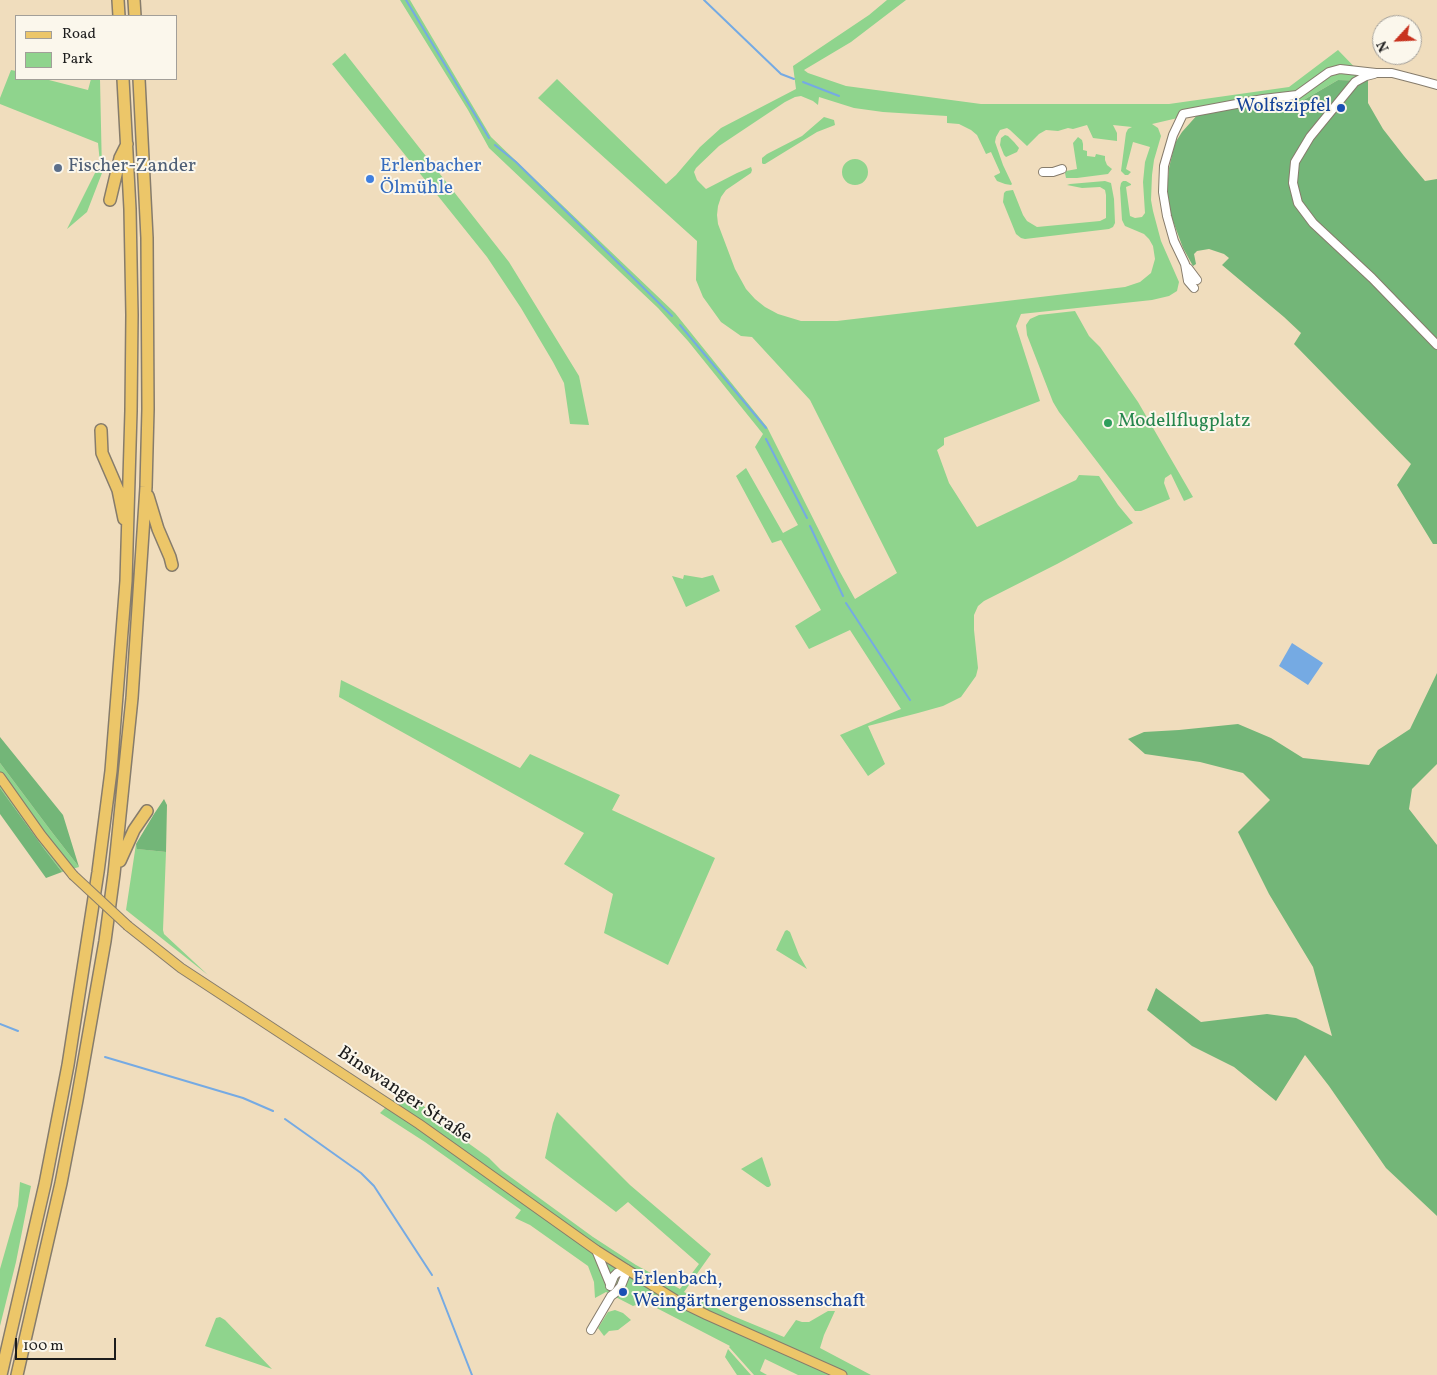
<!DOCTYPE html>
<html>
<head>
<meta charset="utf-8">
<style>
	body { margin:0 }
	#map { position:relative; width:1437px; height:1375px; overflow:hidden; background:#f0ddbd; font-family:Vollkorn,serif }
	canvas { display:block }
	.legend { position:absolute; left:15px; top:15px; width:162px; height:65px; box-sizing:border-box; background:#fbf7ec; border:1px solid #a29f99; margin:0; padding:6px 9px; list-style:none; font-size:15px; color:#1c1c1c }
	.legend li { display:flex; align-items:center; gap:10px; height:25px }
	.legend b { width:25px; border:1px solid #a29f99 }
	.north { position:absolute; left:1372px; top:15px; width:50px; height:50px; box-sizing:border-box; background:#fbf7ec; border:1px solid #a29f99; border-radius:50%; rotate:245deg; font-size:14px; font-weight:700; line-height:20px; text-align:center; color:#1c1c1c }
	.north::after { content:''; display:block; margin:auto; width:18px; height:22px; background:#c8321e; clip-path:polygon(50% 0,100% 100%,50% 72%,0 100%) }
	.scale { position:absolute; left:15px; top:1338px; width:101px; height:22px; box-sizing:border-box; border:2px solid #1c1c1c; border-top:0; padding-left:6px; font-size:15px; line-height:18px; white-space:nowrap; color:#1c1c1c; -webkit-text-stroke:4px #fbf7ec; paint-order:stroke }
</style>
</head>
<body>
<div id="map">
<canvas width="1437" height="1375"></canvas>
<ul class="legend">
<li><b style="height:6px;background:#ecc669"></b>Road</li>
<li><b style="height:14px;background:#8fd48d"></b>Park</li>
</ul>
<div class="north">N</div>
<div class="scale">100 m</div>
</div>
<script>
const g = document.querySelector('canvas').getContext('2d');
g.lineJoin = 'round';
function fillPath(path, color) { g.fillStyle = color; g.fill(path, 'evenodd'); }
const toPath = rows => new Path2D(rows.map(r => 'M' + r).join(''));
function stroke(path, color, width, dash) { g.strokeStyle = color; g.lineWidth = width; g.lineCap = dash ? 'butt' : 'round'; g.setLineDash(dash || []); g.stroke(path); }
function drawText(font, color, halo, rows, align = 'center') {
  g.font = font + ' Vollkorn,serif'; g.lineWidth = 4; g.setLineDash([]); g.textBaseline = 'middle'; g.strokeStyle = halo; g.fillStyle = color; for (const [text, x, y, turn = 0] of rows) {
    g.save(); g.translate(x, y); g.rotate((+turn || 0) * Math.PI / 180); g.textAlign = isNaN(turn) ? turn : align; if (halo) g.strokeText(text, 0, 0); g.fillText(text, 0, 0); g.restore();
  }
}
fillPath(toPath([
	[400,0,410,0,491,137,675,313,767,427,840,572,855,599,897,573,810,400,752,337,741,336,721,322,703,297,696,280,697,241,538,98,557,79,666,184,676,175,700,147,721,128,796,89,793,66,869,15,887,0,906,0,851,42,804,70,808,73,846,86,981,104,1169,104,1289,87,1338,50,1368,81,1338,80,1302,101,1199,113,1152,124,1158,128,1161,136,1154,160,1152,175,1151,200,1153,211,1161,241,1179,282,1177,291,1169,296,1152,300,1021,314,1016,326,1040,401,944,438,944,445,937,450,949,483,977,527,1076,480,1079,475,1099,476,1118,505,1133,523,1057,564,984,601,978,606,974,615,974,630,978,668,976,676,961,697,943,706,918,713,868,726,885,764,868,776,840,735,901,709,850,630,809,649,795,626,821,610,781,540,772,543,736,476,746,468,783,533,798,525,755,447,763,434,688,341,658,308,489,148,468,110],
	[801,96,813,101,818,105,819,97,854,108,883,112,947,116,947,123,959,124,971,130,977,135,986,154,991,152,1000,172,1000,173,994,176,997,181,1005,184,1011,185,1012,184,1003,165,995,142,996,137,1000,130,1007,128,1010,130,1027,146,1039,134,1046,130,1058,131,1068,128,1073,129,1087,125,1093,138,1117,141,1117,133,1113,125,1132,127,1128,129,1126,133,1121,171,1125,175,1128,175,1131,172,1126,169,1133,142,1150,147,1145,162,1143,182,1145,213,1142,217,1135,218,1130,216,1126,187,1131,185,1131,184,1126,181,1123,181,1121,183,1120,188,1122,220,1125,226,1144,234,1149,239,1153,246,1155,259,1151,273,1140,282,1125,287,837,321,801,321,778,314,765,307,755,299,746,289,735,269,718,224,717,215,718,206,721,197,726,190,751,173,752,170,751,167,737,173,706,189,697,180,694,172,696,168,719,146,785,102,795,97],
	[345,53,509,262,579,376,589,425,570,424,564,383,553,362,521,308,487,257,332,64],
	[11,70,16,71,16,79,45,79,88,90,91,79,100,79,102,173,87,212,67,229,100,163,98,143,0,104,0,98],
	[824,117,834,120,835,125,817,132,765,164,763,164,762,163,762,158,767,154,802,136],
	[1005,135,1008,136,1014,142,1019,148,1017,152,1006,157,1004,155,1000,145,1001,138],
	[1078,137,1082,140,1083,144,1083,150,1087,151,1087,156,1095,157,1096,154,1105,156,1105,160,1107,165,1112,169,1108,174,1077,178,1066,178,1065,173,1066,171,1077,169,1073,143],
	'842 172a13 13 0 1 1 26 0a13 13 0 1 1-26 0Z',
	[1105,181,1111,183,1114,199,1115,223,1113,227,1109,229,1025,239,1021,238,1016,234,1003,202,1004,193,1006,191,1013,190,1023,215,1027,221,1037,227,1100,221,1106,218,1106,195,1105,190,1100,187,1082,188,1067,185,1070,184],
	[1075,311,1089,336,1100,347,1138,402,1193,497,1184,501,1171,474,1165,478,1164,483,1170,499,1141,511,1135,511,1059,412,1053,402,1027,335,1026,325,1030,319,1039,315],
	[684,575,702,578,713,575,720,591,686,607,672,576,683,579],
	[341,680,520,768,530,754,620,795,612,810,715,858,668,965,604,933,613,894,564,864,584,833,339,697],
	[0,763,51,831,79,867,62,872,45,850,0,788],
	[136,844,138,849,166,852,163,930,164,934,208,975,126,910],
	[787,930,790,932,799,955,807,969,776,950,785,931],
	[402,1091,421,1102,432,1117,489,1158,501,1170,593,1237,636,1265,680,1289,699,1264,628,1202,616,1212,545,1158,553,1123,557,1112,630,1185,711,1254,684,1292,733,1316,784,1337,796,1320,802,1322,809,1322,828,1311,835,1311,824,1335,820,1348,871,1375,798,1375,765,1359,760,1371,767,1375,754,1375,729,1347,730,1346,645,1302,633,1306,606,1292,595,1298,594,1282,588,1266,530,1225,515,1218,521,1210,425,1142,380,1113],
	[762,1157,770,1181,771,1185,769,1187,767,1187,741,1169],
	[20,1182,31,1186,16,1262,0,1326,0,1269,18,1206],
	[615,1310,623,1313,631,1320,618,1330,609,1331,604,1336,598,1328,608,1312],
	[220,1317,225,1320,272,1369,205,1346,216,1318],
	[728,1349,751,1375,737,1375,725,1357]
]), '#8fd48d');
fillPath(toPath([
	[1338,80,1368,81,1368,103,1383,129,1404,156,1425,181,1437,179,1437,544,1433,544,1397,485,1411,464,1294,344,1301,333,1284,317,1222,265,1229,258,1224,254,1209,249,1197,251,1194,254,1196,264,1193,266,1183,248,1170,213,1167,190,1169,168,1175,143,1182,132,1199,113,1302,101],
	[1437,673,1437,764,1412,789,1409,809,1437,845,1437,1216,1386,1168,1329,1086,1305,1055,1276,1101,1234,1067,1192,1046,1147,1010,1156,988,1201,1022,1267,1014,1296,1018,1332,1036,1313,967,1269,894,1238,832,1270,800,1243,773,1200,762,1145,754,1128,739,1144,732,1179,730,1238,724,1271,738,1303,758,1369,765,1378,750,1410,729],
	[0,737,63,815,79,867,51,831,0,763],
	[0,788,45,850,62,872,46,878,0,814],
	[164,799,167,805,166,852,137,849,136,844,154,814]
]), '#73b678');
fillPath(toPath([
	[1292,643,1323,663,1308,685,1279,666]
]), '#75aae3');
stroke(toPath([
	[406,0,489,138],
	[704,0,781,74,794,79],
	[803,82,839,96],
	[495,145,516,162,672,316],
	[680,325,766,428],
	[766,439,807,518],
	[810,526,843,596],
	[846,603,910,700],
	[0,1024,18,1031],
	[105,1057,243,1098,273,1111],
	[285,1119,361,1173,374,1186,432,1275],
	[438,1288,472,1375]
]), '#75aae3', 2);
const minor = toPath([
	[1374,74,1366,76,1355,82,1310,137,1295,162,1293,183,1298,203,1313,223,1372,278,1437,345],
	[1043,172,1053,172,1062,169],
	[1188,268,1197,280],
	[1194,288,1188,281,1185,264,1174,241,1167,216,1163,192,1164,166,1173,135,1183,114,1263,99,1297,95,1329,72,1340,69,1376,73,1392,73,1419,80,1437,85],
	[596,1250,610,1284],
	[610,1286,614,1276,617,1273,626,1269],
	[591,1330,611,1296,615,1293,621,1286,625,1276,626,1269]
]);
const major = toPath([
	[0,777,41,835,73,875],
	[128,926,181,968,419,1124,596,1250,626,1269,676,1300,707,1315,842,1375]
]);
const highway = toPath([
	[118,0,119,16],
	[134,0,135,16],
	[110,200,120,158,127,144],
	[101,430,102,453,118,490,124,519],
	[148,496,158,529,170,557,172,565],
	[120,861,134,830,147,811],
	[1,1375,45,1184,68,1065,98,872,111,771,126,581,131,411,132,315,130,209,123,79],
	[17,1375,61,1183,77,1100,105,941,114,874,132,698,146,487,148,409,147,238,139,79]
]);
stroke(minor, '#867c6c', 10);
stroke(major, '#867c6c', 11);
stroke(highway, '#867c6c', 14);
stroke(minor, '#fff', 8);
stroke(major, '#ecc669', 9);
stroke(highway, '#ecc669', 11);
const majorBridge = toPath([
	[73,875,128,926]
]);
stroke(majorBridge, '#867c6c', 11, []);
stroke(majorBridge, '#ecc669', 9);
for (const [x, y, r, color] of [
	[1341,108,5,"#1a4fb4"],
	[58,168,5,"#5c6f8a"],
	[370,179,5,"#3f7fe0"],
	[1108,423,5,"#2e9e5b"],
	[623,1292,5,"#1a4fb4"]
]) { const dot = new Path2D(); dot.arc(x, y, r, 0, 2 * Math.PI); g.fillStyle = color; g.fill(dot); stroke(dot, '#fbf7ec', 2); }
drawText('19px', '#164399', '#fbf7ec', [
	["Wolfszipfel",1331,108],
	["Erlenbach,",633,1281,"left"],
	["Weingärtnergenossenschaft",633,1303,"left"]
], 'right');
drawText('19px', '#4e5e75', '#fbf7ec', [
	["Fischer-Zander",68,168]
], 'left');
drawText('19px', '#366cbe', '#fbf7ec', [
	["Erlenbacher",380,168],
	["Ölmühle",380,190]
], 'left');
drawText('19px', '#27864d', '#fbf7ec', [
	["Modellflugplatz",1118,423]
], 'left');
drawText('19px', '#1c1c1c', '#fbf7ec', [
	["Binswanger Straße",404,1096,34]
]);
</script>
</body>
</html>
